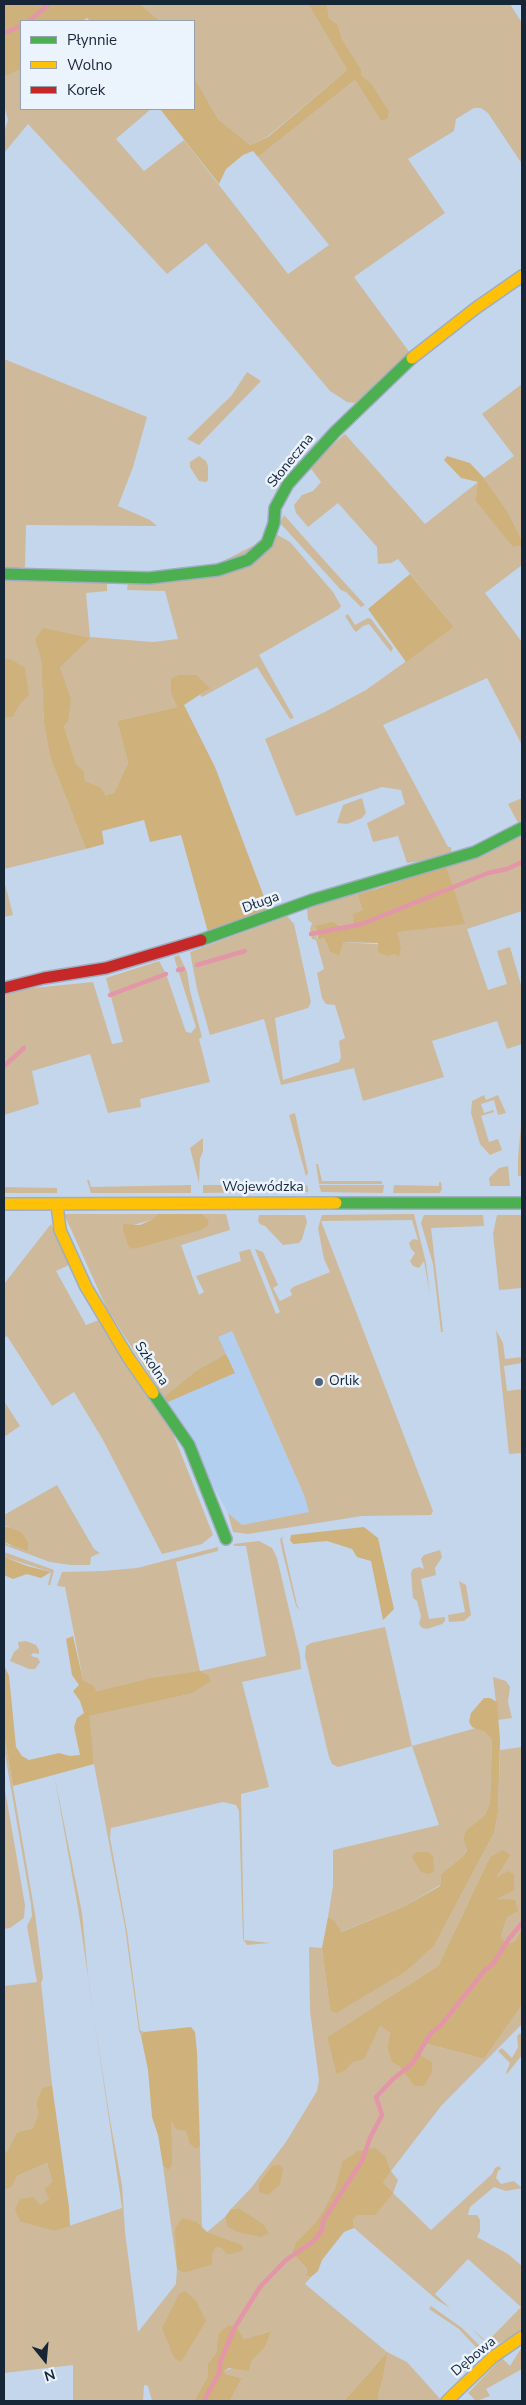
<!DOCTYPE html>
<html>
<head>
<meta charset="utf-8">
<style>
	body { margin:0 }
	#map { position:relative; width:526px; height:2405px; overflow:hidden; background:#c4d6eb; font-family:"Nunito Sans",sans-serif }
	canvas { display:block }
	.frame { position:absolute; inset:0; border:5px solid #162637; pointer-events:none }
	.legend { position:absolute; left:20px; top:20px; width:175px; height:90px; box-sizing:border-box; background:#ebf3fd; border:1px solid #96a1ae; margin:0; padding:6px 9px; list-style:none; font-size:15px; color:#162637 }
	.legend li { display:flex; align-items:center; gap:10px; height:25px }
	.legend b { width:25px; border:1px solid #96a1ae }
	.north { position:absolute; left:20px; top:2335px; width:50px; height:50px; -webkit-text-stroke:4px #ebf3fd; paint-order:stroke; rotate:163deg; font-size:14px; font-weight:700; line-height:20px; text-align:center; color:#162637 }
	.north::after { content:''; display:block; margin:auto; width:18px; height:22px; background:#162637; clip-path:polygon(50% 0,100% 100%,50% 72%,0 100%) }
</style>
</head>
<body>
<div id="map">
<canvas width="526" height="2405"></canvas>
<div class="frame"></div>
<ul class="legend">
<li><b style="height:6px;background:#4caf50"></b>Płynnie</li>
<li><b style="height:6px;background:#ffc107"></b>Wolno</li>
<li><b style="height:6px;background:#c62828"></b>Korek</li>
</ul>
<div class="north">N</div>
</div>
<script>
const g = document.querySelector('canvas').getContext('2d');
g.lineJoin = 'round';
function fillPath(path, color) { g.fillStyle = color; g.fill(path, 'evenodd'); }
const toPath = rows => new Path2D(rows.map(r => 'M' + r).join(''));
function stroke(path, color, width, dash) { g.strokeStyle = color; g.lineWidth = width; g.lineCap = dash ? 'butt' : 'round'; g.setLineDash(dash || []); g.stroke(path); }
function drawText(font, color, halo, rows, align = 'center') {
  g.font = font + ' "Nunito Sans",sans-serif'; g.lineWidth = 5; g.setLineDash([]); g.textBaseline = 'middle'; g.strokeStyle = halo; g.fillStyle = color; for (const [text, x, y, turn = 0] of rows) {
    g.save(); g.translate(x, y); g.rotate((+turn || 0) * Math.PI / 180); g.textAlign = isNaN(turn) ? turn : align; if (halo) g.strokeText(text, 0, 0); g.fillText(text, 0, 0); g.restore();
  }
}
fillPath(toPath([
	[213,1288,304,1495,310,1512,250,1524,242,1525,234,1520,228,1513,164,1397,166,1312]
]), '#b3cff0');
fillPath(toPath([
	[140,4,308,4,347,70,267,137,250,145,218,119,194,77,194,21,160,21],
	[327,4,510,4,522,23,522,164,488,113,481,108,474,108,456,119,454,131,408,159,445,213,354,277,410,353,355,403,347,402,330,391,206,243,167,274,28,124,4,153,4,133,8,120,4,106,4,77,21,69,21,109,151,109,116,139,144,171,184,140,288,274,329,245,258,157,355,80,381,121,388,119,389,111,372,84,361,75,361,69,342,39,338,25,329,18],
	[4,359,147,417,133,467,118,506,150,520,157,526,26,525,25,567,4,570],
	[247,372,261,381,199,445,187,439,232,395],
	[522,384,522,540,508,512,484,478,514,456,482,414],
	[345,434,425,524,478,482,513,547,522,546,522,565,485,593,522,642,522,745,487,678,383,725,448,847,451,847,452,856,407,863,398,836,373,842,367,823,405,804,401,790,382,787,296,816,265,739,323,713,366,690,454,627,398,559,391,563,378,564,377,547,338,503,308,527,296,513,294,505,302,495,313,491,321,482,309,466],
	[199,456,206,461,208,466,208,480,206,482,199,481,190,467,190,462],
	[284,515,332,569,365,605,361,607,346,592,341,590,280,523],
	[276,534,290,542,333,592,341,606,339,609,259,655,294,718,290,719,257,667,202,697,200,695,209,687,178,675,171,678,171,694,177,707,117,721,128,763,114,793,104,795,101,787,85,781,84,771,76,764,64,726,71,698,60,667,35,640,41,660,44,724,50,757,86,849,4,869,4,717,13,717,21,703,10,659,4,659,4,579,107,583,107,591,86,593,90,637,153,642,178,639,165,591,127,590,128,582,186,580],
	[348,614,355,625,368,618,371,619,393,648,391,652,369,624,363,626,356,632,354,630,345,616],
	[362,798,366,813,362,818,347,824,337,823,343,805],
	[522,798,522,825,517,821,508,804],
	[522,833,522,911,467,929,488,990,507,984,497,951,510,947,522,988,522,1044,507,1049,497,1021,432,1041,444,1077,363,1101,354,1068,281,1085,264,1019,210,1035,197,989,190,952,287,916,294,924,311,1002,308,1008,275,1018,283,1080,339,1062,341,1057,339,1041,345,1038,335,1005,326,1004,322,998,317,973,324,969,316,940,312,939,310,929,312,923,308,920,307,909,377,885,362,903,363,910,354,923,342,928,315,926,317,940,324,938,330,952,339,956,344,942,401,946,396,932,446,866],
	[4,880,13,915,4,917],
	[179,955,187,972,190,991,202,1037,199,1039,210,1082,140,1099,141,1107,108,1113,90,1054,32,1071,39,1104,4,1115,4,991,93,982,112,1044,123,1042,106,978,159,961,166,974,186,1032,191,1033,196,1027,174,957],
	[484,1095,486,1100,498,1095,506,1113,498,1115,494,1100,481,1104,484,1113,493,1110,494,1112,481,1116,489,1142,498,1139,502,1150,490,1155,480,1144,471,1113,472,1101],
	[295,1113,308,1173,306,1176,289,1115],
	[521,1125,522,1176,518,1176,518,1158],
	[203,1138,203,1151,200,1159,199,1183,190,1148],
	[316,1164,318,1164,322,1181,382,1181,382,1184,319,1184],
	[508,1166,510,1186,490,1186,489,1178,499,1168],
	[87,1180,89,1180,91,1187,191,1185,191,1193,91,1193],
	[439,1182,441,1182,442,1189,440,1193,393,1193,394,1185,439,1186],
	[203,1185,253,1185,253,1192,203,1193],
	[267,1185,307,1185,308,1188,308,1192,267,1192],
	[319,1185,384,1185,383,1193,321,1192],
	[4,1187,57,1188,57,1193,4,1193],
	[64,1214,158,1214,151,1220,133,1225,134,1249,151,1242,202,1214,226,1214,230,1230,181,1245,199,1295,204,1292,196,1276,241,1261,239,1252,250,1249,276,1314,280,1312,255,1249,263,1252,278,1285,273,1288,280,1301,292,1295,290,1290,293,1287,330,1272,324,1259,318,1228,322,1215,414,1214,426,1263,430,1295,424,1261,419,1268,413,1266,410,1261,415,1253,411,1249,409,1243,413,1239,418,1240,412,1220,321,1221,433,1511,431,1515,362,1516,248,1534,233,1532,228,1513,242,1525,309,1512,304,1495,232,1331,218,1337,226,1354,196,1371,164,1397,107,1309],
	[259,1215,305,1215,307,1222,302,1239,299,1243,283,1245,265,1226,260,1224,258,1221],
	[424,1215,483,1215,484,1226,431,1228,443,1332,441,1332,433,1264,421,1223],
	[497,1215,522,1215,522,1288,499,1290,493,1234],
	[51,1224,69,1265,56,1271,86,1325,99,1320,169,1423,213,1535,202,1544,162,1554,103,1440,74,1392,52,1406,7,1336,4,1338,4,1284],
	[496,1330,503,1343,505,1359,522,1357,522,1363,504,1366,507,1391,522,1389,522,1453,509,1454],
	[4,1401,20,1426,4,1437],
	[57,1485,94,1549,100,1553,91,1557,90,1565,71,1565,50,1562,4,1545,4,1542,10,1546,9,1527,4,1526,4,1515],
	[284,1536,282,1539,297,1605,300,1610,296,1606,283,1554,280,1539],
	[259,1541,272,1548,277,1558,300,1656,301,1669,242,1682,269,1787,241,1794,244,1940,270,1943,247,1945,243,1939,239,1811,236,1805,223,1802,111,1828,110,1838,127,1931,140,2030,144,2032,141,2036,139,2031,125,1927,94,1764,88,1716,190,1694,146,1679,97,1691,93,1685,83,1680,65,1587,57,1586,62,1572,103,1571,137,1568,218,1547,218,1551,176,1562,200,1671,266,1656,246,1546,235,1546,233,1544],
	[440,1550,442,1557,435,1568,436,1575,421,1579,429,1619,445,1617,445,1621,442,1624,427,1629,422,1628,419,1624,421,1616,417,1601,413,1598,411,1573,413,1569,419,1567,424,1569,421,1559,424,1555],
	[4,1552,54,1570,50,1585,48,1585,51,1572,7,1558,4,1557],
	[459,1581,466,1585,471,1615,464,1621,449,1622,448,1615,465,1612],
	[385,1627,412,1746,476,1728,485,1732,492,1740,490,1802,485,1815,466,1830,463,1838,467,1849,462,1857,441,1874,440,1885,403,1907,340,1932,334,1920,328,1917,333,1886,333,1850,439,1825,412,1746,338,1767,332,1764,329,1757,305,1656,306,1646,311,1643],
	[26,1641,36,1645,39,1650,39,1654,33,1653,31,1656,38,1658,40,1662,35,1669,29,1669,10,1661,14,1652,19,1648,18,1642],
	[493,1677,506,1681,510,1687,508,1702,512,1718,498,1720],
	[4,1735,35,1914,43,1978,41,1983,52,2085,42,2088,36,2103,40,2113,33,2128,17,2132,7,2151,4,2152,4,1986,37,1982,27,1926,32,1916,31,1904,4,1748],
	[522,1747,522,1929,514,1942,506,1943,501,1936,507,1917,496,1899,497,1878,509,1855,490,1857,438,1966,327,2037,336,2074,345,2071,372,2040,380,2026,390,2033,387,2048,392,2063,399,2066,414,2086,422,2047,428,2044,484,2059,522,2005,522,2024,441,2106,391,2171,398,2180,393,2193,431,2230,492,2174,495,2168,499,2166,501,2169,498,2171,496,2178,501,2184,514,2181,522,2188,506,2191,494,2187,470,2207,468,2215,477,2215,480,2220,480,2231,477,2237,508,2254,522,2266,522,2332,493,2346,482,2339,471,2328,487,2342,521,2307,468,2259,435,2294,450,2308,437,2300,354,2228,353,2220,358,2215,375,2215,383,2183,391,2171,386,2157,342,2162,335,2188,324,2209,315,2223,296,2242,292,2252,307,2269,306,2276,311,2277,305,2284,387,2352,407,2362,442,2401,379,2401,378,2395,383,2379,386,2353,344,2401,230,2401,242,2378,226,2374,224,2371,251,2362,265,2347,270,2331,244,2339,238,2329,218,2334,216,2353,208,2363,208,2376,194,2401,152,2401,148,2386,144,2385,143,2401,73,2401,73,2365,4,2373,4,2190,12,2187,17,2176,47,2163,52,2182,49,2199,21,2222,54,2231,122,2208,78,1908,54,1774,82,1913,89,1985,110,2120,122,2185,125,2232,138,2332,176,2284,177,2269,163,2166,168,2170,171,2119,186,2131,197,2149,200,2146,202,2229,197,2222,185,2273,212,2265,212,2255,216,2247,223,2249,241,2244,207,2232,225,2217,227,2226,262,2223,239,2208,231,2209,251,2188,286,2142,317,2091,319,2080,310,2011,309,1947,322,1948,330,2010,408,1970,434,1946,494,1833,498,1813,500,1750],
	[4,1784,25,1905,24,1918,10,1928,4,1929],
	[520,2033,522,2035,522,2055,507,2074,506,2073,510,2063,498,2051,502,2048,512,2058,518,2047,517,2036],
	[431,2306,462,2328,484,2350,484,2356,459,2329,429,2309],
	[522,2347,522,2369,486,2389,490,2396,476,2401,468,2393,502,2358,510,2366]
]), '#ceb99b');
fillPath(toPath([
	[4,4,140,4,160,21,90,21,87,18,83,21,21,21,21,69,4,77],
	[308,4,327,4,329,18,338,25,342,39,361,69,361,75,372,84,389,111,388,119,381,121,355,80,258,157,253,151,243,155,226,169,219,184,160,109,194,109,194,77,218,119,239,136,250,145,268,137,347,70],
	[447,456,470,463,484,478,508,512,522,540,522,546,513,547,476,501,478,482,461,478,444,460],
	[410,574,454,627,406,662,368,609],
	[43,628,90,638,60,667,71,698,68,721,64,726,76,764,84,771,85,781,101,787,105,795,114,793,128,763,117,721,177,707,171,694,171,678,178,675,196,675,210,688,184,705,215,767,269,910,208,932,181,835,150,842,144,820,102,831,104,844,86,849,50,757,44,724,41,660,35,640],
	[4,659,10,659,25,668,29,695,21,703,13,717,4,717],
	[446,866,465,924,397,932,401,946,399,956,394,954,387,956,378,952,378,943,344,942,339,956,330,952,324,938,316,940,318,938,315,926,333,922,342,928,354,923,353,914,363,910,358,895],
	[158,1214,202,1214,209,1221,207,1226,201,1230,134,1249,129,1247,123,1230,123,1224,140,1225,151,1220],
	[226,1354,235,1373,168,1402,164,1397,196,1371],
	[4,1526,21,1532,28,1542,28,1551,4,1542],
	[364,1527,378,1538,394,1609,383,1620,371,1561,357,1557,352,1549,327,1541,293,1544,290,1540,291,1535],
	[4,1557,27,1566,51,1572,41,1578,27,1574,13,1579,4,1575],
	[73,1636,83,1680,93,1685,97,1691,146,1679,200,1671,209,1676,211,1681,190,1694,89,1716,94,1764,13,1786,4,1735,4,1665,9,1676,16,1747,22,1756,29,1760,59,1753,70,1756,80,1755,74,1727,77,1718,84,1713,80,1701,73,1691,79,1685,72,1675,66,1639],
	[484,1698,490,1698,497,1702,500,1740,498,1813,494,1833,434,1946,408,1970,336,2013,330,2010,322,1948,328,1917,334,1920,341,1932,403,1907,440,1886,441,1874,462,1857,467,1850,463,1838,466,1830,485,1815,490,1802,492,1740,485,1732,472,1727,469,1722,471,1713],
	[503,1850,510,1855,497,1877,508,1871,514,1874,514,1890,497,1899,515,1900,518,1911,507,1917,501,1936,506,1943,514,1942,522,1929,522,2005,484,2059,428,2044,422,2047,421,2056,432,2062,432,2072,424,2086,414,2086,399,2066,392,2063,387,2048,390,2033,380,2026,364,2059,353,2062,345,2071,336,2074,327,2037,438,1966,490,1857],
	[416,1852,428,1852,433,1856,434,1872,427,1874,421,1872,412,1857],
	[191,2027,195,2032,197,2052,200,2146,197,2149,190,2144,186,2131,176,2129,171,2120,172,2165,168,2170,163,2166,158,2135,152,2117,148,2070,141,2036,144,2032],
	[52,2085,69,2207,70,2226,54,2231,21,2222,15,2210,20,2199,33,2197,40,2205,49,2199,45,2189,52,2182,47,2163,17,2176,12,2187,4,2190,4,2152,7,2151,17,2132,33,2128,39,2113,36,2103,42,2088],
	[375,2148,386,2157,391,2171,383,2183,393,2193,375,2215,358,2215,353,2220,354,2228,344,2232,322,2260,318,2271,311,2277,306,2276,307,2269,292,2252,296,2242,315,2223,324,2209,335,2188,342,2162,358,2151],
	[280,2165,283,2169,280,2184,268,2195,259,2192,259,2184,272,2166],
	[239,2208,262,2223,269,2233,261,2237,237,2232,227,2226,225,2217,231,2209],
	[182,2218,197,2222,207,2232,241,2244,244,2250,231,2254,226,2254,223,2249,216,2247,212,2255,212,2265,185,2273,177,2269,175,2229],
	[185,2291,196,2301,206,2321,181,2362,174,2358,162,2328,179,2294],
	[229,2325,238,2329,244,2339,271,2331,265,2347,251,2362,249,2371,229,2368,224,2371,226,2374,242,2378,230,2401,194,2401,208,2376,208,2363,216,2353,218,2334],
	[387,2352,383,2379,378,2395,379,2401,344,2401]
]), '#cfb17b');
stroke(toPath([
	[29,21,49,4],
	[4,33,21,26],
	[311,934,362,924,488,873,507,869,522,862],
	[197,965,245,951],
	[178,970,183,969],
	[110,995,166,974],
	[4,1066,24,1048],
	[204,2401,220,2371,220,2362,235,2327,260,2287,286,2260,314,2241,322,2230,323,2221,362,2161,370,2138,382,2115,376,2097,393,2079,412,2064,431,2033,441,2025,485,1970,493,1964,508,1940,522,1923]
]), '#e396a8', 4.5);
const fast = toPath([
	[4,574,149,578,218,570,248,560,267,543,274,523,275,508,288,484,335,432,412,358],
	[201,940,312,900,475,852,522,828],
	[336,1203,522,1203],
	[153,1393,189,1445,226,1539]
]);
const slow = toPath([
	[412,358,476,308,522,276],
	[4,1204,336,1203],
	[57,1204,60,1230,86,1287,128,1357,153,1393],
	[447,2401,493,2357,522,2337]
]);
const jam = toPath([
	[4,988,44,978,106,968,201,940]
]);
stroke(fast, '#9eadbf', 14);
stroke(slow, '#9eadbf', 14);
stroke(jam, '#9eadbf', 14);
stroke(fast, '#4caf50', 11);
stroke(slow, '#ffc107', 11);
stroke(jam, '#c62828', 11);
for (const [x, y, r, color] of [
	[319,1382,5,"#536476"]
]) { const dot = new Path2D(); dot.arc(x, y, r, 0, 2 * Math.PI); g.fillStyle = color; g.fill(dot); stroke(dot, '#ebf3fd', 2); }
drawText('14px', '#162637', '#ebf3fd', [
	["Słoneczna",291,461,-51],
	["Długa",261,903,-20],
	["Wojewódzka",263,1188],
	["Szkolna",151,1364,56],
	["Dębowa",474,2357,-40]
]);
drawText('14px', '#162637', '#ebf3fd', [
	["Orlik",329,1382]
], 'left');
</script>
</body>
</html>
